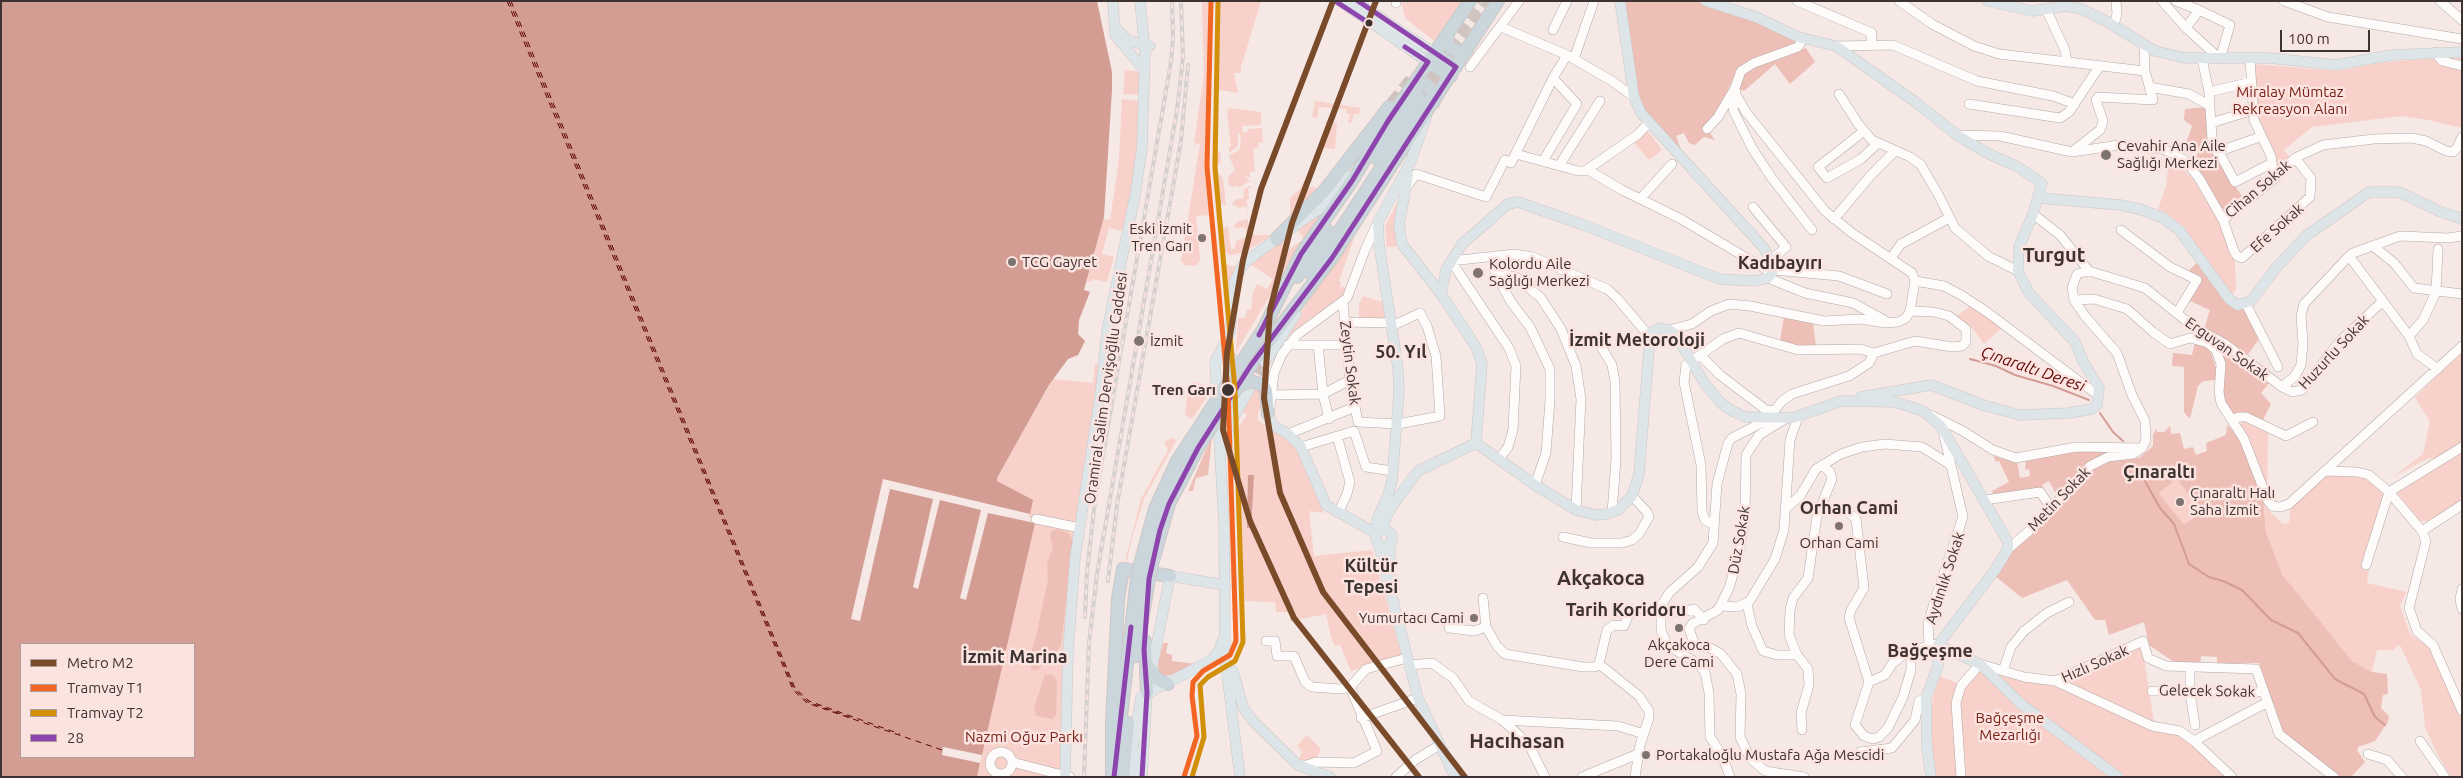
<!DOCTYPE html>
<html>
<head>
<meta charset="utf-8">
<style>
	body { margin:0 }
	#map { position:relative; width:2463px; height:778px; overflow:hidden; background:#f5e8e5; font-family:Ubuntu,sans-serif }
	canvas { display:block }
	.frame { position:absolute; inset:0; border:2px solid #3d3432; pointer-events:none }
	.legend { position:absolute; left:20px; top:643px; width:175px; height:115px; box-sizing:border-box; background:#fbe3df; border:1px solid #af9d9a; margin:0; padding:6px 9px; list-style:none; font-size:15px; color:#3d3432 }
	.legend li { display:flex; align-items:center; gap:10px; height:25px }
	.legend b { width:25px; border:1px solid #af9d9a }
	.scale { position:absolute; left:2280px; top:30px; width:90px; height:22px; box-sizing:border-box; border:2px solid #3d3432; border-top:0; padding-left:6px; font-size:15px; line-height:18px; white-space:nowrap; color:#3d3432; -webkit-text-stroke:4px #fbe3df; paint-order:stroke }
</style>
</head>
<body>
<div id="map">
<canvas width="2463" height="778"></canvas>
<div class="frame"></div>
<ul class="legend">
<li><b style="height:6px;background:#7a4b2a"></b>Metro M2</li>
<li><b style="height:6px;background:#f26522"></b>Tramvay T1</li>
<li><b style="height:6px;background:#d28f0a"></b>Tramvay T2</li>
<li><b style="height:6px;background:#8e44ad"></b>28</li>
</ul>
<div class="scale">100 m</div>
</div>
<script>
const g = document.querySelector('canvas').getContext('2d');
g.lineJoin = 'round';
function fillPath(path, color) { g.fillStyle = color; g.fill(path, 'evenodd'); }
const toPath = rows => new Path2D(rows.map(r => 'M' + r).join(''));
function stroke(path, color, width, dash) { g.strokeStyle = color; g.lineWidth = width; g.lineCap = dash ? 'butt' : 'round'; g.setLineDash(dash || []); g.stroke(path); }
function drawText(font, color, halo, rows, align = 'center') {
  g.font = font + ' Ubuntu,sans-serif'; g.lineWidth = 5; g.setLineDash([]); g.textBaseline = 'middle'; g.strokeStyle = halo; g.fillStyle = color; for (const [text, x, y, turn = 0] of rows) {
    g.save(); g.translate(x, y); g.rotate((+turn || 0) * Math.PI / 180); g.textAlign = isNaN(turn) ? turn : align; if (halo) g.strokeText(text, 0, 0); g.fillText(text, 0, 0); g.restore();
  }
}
fillPath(toPath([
	[1202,1,1210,1,1211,8,1205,152,1210,215,1196,216,1200,260,1196,266,1183,265,1183,262,1181,261,1200,144,1194,143,1204,75],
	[1217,1,1261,1,1241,67,1241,73,1234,73,1238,93,1215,89,1213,114,1216,152,1220,152,1221,161,1217,166,1218,173,1223,178,1226,205,1224,206,1222,203,1220,205,1222,226,1225,228,1228,226,1231,249,1235,249,1235,244,1238,240,1247,237,1246,229,1242,227,1237,229,1233,226,1239,221,1248,219,1246,206,1239,208,1232,204,1235,200,1243,198,1244,189,1250,186,1251,188,1248,188,1249,199,1246,200,1247,204,1248,225,1252,225,1253,235,1273,235,1243,253,1229,255,1225,252,1226,264,1235,267,1228,286,1226,320,1212,171,1212,147,1217,19],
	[1401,1,1462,1,1434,41,1405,18],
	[2442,57,2462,58,2462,128,2429,120,2401,116,2312,127,2284,150,2291,159,2276,173,2259,123,2253,64,2337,71,2378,63],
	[1125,70,1141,72,1141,95,1123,94],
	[1122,99,1141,101,1138,145,1131,196,1123,231,1109,228,1102,254,1114,257,1107,282,1093,279,1091,282,1087,281,1103,219,1110,220,1119,160],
	[1315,101,1360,108,1359,115,1354,113,1352,122,1348,124,1350,114,1346,113,1346,109,1319,107,1317,118,1312,117],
	[1229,108,1261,112,1261,125,1242,126,1243,133,1248,132,1248,129,1262,128,1263,142,1258,143,1259,148,1253,149,1255,171,1250,172,1250,178,1243,175,1250,181,1238,188,1238,185,1234,187,1229,185,1228,177,1235,170,1229,156,1239,150,1241,144,1240,133,1238,133,1238,146,1229,153,1229,147,1231,147,1227,112],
	[1325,121,1337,123,1335,149,1322,148,1328,124,1324,123],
	[1645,127,1662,150,1649,160,1631,139],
	[2169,159,2180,166,2195,182,2219,221,2235,262,2236,289,2231,296,2184,229,2168,214,2158,209,2166,186],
	[1328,176,1332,177,1324,188,1290,219,1290,198,1300,189,1305,179,1308,179,1309,187,1319,188,1320,184],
	[1399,199,1400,246,1387,247,1385,226],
	[1322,211,1324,212,1283,274,1236,352,1238,318,1245,318,1247,310,1251,310,1253,292,1257,284,1267,289,1273,279,1250,264,1281,241,1288,250,1304,239,1298,230],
	[1351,236,1354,238,1339,281,1341,283,1340,287,1349,288,1342,297,1282,341],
	[1363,296,1383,302,1386,321,1359,321,1359,304],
	[1972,305,2003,327,1984,344,1973,329,1956,316],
	[2462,352,2462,442,2436,459,2428,458,2393,477,2423,454,2430,422,2415,397],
	[1095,364,1099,364,1097,392,1068,574,1061,777,977,777,1035,519,1029,517,1032,500,997,481,997,478,1053,379,1093,383],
	[1195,382,1203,384,1211,391,1192,419,1185,415,1189,383],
	[1254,386,1259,386,1264,402,1258,412,1258,421,1272,428,1296,445,1323,508,1323,513,1309,511,1314,556,1372,550,1402,656,1351,671,1340,645,1335,646,1331,637,1326,614,1290,621,1290,612,1276,612,1275,602,1240,601,1237,430,1247,415,1240,411],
	[2243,421,2268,433,2267,495,2239,425],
	[1173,437,1176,441,1144,499,1132,538,1127,561,1125,561,1141,499,1168,450,1164,442],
	[2462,452,2462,501,2427,521,2420,521,2397,493],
	[2335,475,2364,477,2385,494,2362,567,2369,568,2367,583,2407,592,2400,605,2410,634,2431,648,2462,717,2462,777,2451,777,2438,755,2425,727,2421,690,2401,647,2399,645,2393,650,2377,650,2372,672,2352,661,2282,574,2266,532,2263,498,2271,513,2283,524,2289,523,2291,507,2327,476],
	[2177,479,2202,512,2184,526,2159,493],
	[2142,646,2154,722,2066,683,2067,680],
	[1980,668,2068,690,2170,730,2184,737,2226,777,1964,777,1959,703,1964,689],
	[1941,675,1942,677,1959,684,1952,704,1957,777,1935,777,1932,750,1931,711,1934,693],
	[1307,735,1321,749,1316,759,1298,761,1302,751,1297,746]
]), '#f8d1ca');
fillPath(toPath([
	[1624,1,1697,1,1706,6,1755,21,1796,39,1796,44,1743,64,1737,70,1720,108,1705,127,1715,140,1704,137,1695,145,1689,143,1684,133,1676,136,1680,147,1677,148,1649,118,1635,88],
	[1806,48,1815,62,1790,84,1775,64,1744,91,1739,89,1742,75,1754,66],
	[2206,107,2207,144,2217,161,2242,196,2221,211,2193,162,2200,149,2186,143,2192,126,2184,120,2185,109],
	[2199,260,2229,302,2245,307,2260,338,2246,357,2204,329,2210,310,2188,300,2200,280,2188,272],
	[1784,316,1813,322,1816,347,1797,347,1780,342],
	[2196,333,2221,343,2269,383,2261,393,2271,404,2262,422,2241,414,2232,414,2222,398,2224,360,2196,336],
	[2195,342,2205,344,2210,350,2217,371,2215,380,2203,381,2198,386,2190,419,2184,412,2184,367,2172,366,2173,353,2192,355],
	[2227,425,2235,432,2242,446,2263,498,2266,532,2282,574,2352,661,2372,672,2387,674,2388,694,2383,695,2381,708,2389,716,2388,722,2375,741,2358,747,2357,750,2365,762,2351,777,2341,777,2283,732,2274,712,2259,663,2238,663,2238,667,2217,667,2217,657,2201,656,2200,666,2177,664,2149,645,2144,622,2109,635,2105,620,2095,620,2067,580,2022,598,1995,576,2009,552,2096,464,2116,459,2139,458,2153,446,2153,434,2157,429,2157,432,2164,432,2170,426,2171,434,2180,433,2184,449,2193,447,2196,455,2207,451,2206,443,2226,435],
	[2177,479,2202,512,2184,525,2159,493],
	[1212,436,1208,475,1196,478,1193,491,1188,491],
	[2067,450,2123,452,2111,453,2052,504,2050,500,2057,496,2049,481,2042,485,2043,488,1994,496,1992,491,2009,482,1999,461,1996,462,1993,456,2017,461,2020,478,2030,476,2029,469,2025,470,2026,461],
	[1057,529,1068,533,1073,540,1061,645,1054,656,1045,659,1038,670,1033,671,1030,666,1029,660,1037,632,1048,580,1047,563,1053,548,1050,535,1051,531],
	[1163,643,1168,643,1166,653,1172,655,1172,661,1197,664,1171,675,1162,675,1159,673,1158,664],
	[1050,674,1055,677,1057,683,1056,715,1053,719,1036,716,1034,708,1045,675]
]), '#edbfb6');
fillPath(toPath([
	[1,1,1097,1,1112,72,1112,90,1104,217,1084,290,1090,292,1079,320,1078,334,1085,341,1078,355,1068,359,1049,385,997,478,997,481,1033,500,1030,514,883,479,851,619,860,621,890,489,933,499,913,587,918,589,940,500,981,510,960,598,966,600,988,513,1035,523,982,755,943,747,942,755,980,763,977,777,1,777],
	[21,644,194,644,194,757,21,757],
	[1248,475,1254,475,1251,528,1247,528]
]), '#d39d94');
stroke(toPath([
	[1970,359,1996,366,2015,375,2053,386,2089,400],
	[2100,413,2113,432,2123,441],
	[2141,474,2160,508,2174,524,2189,564,2209,577,2223,581,2242,590,2271,620,2298,633,2335,679,2364,694,2375,717,2385,725]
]), '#d39d94', 2);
stroke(toPath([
	[507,1,793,690,807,703,942,750],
	[509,1,794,689,808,702,852,718],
	[511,1,795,688,809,701,900,734]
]), '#5e0300', 1, [6, 5]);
stroke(toPath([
	[1250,387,1265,362]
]), '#d0c4c1', 10, [10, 5]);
stroke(toPath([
	[1418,93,1479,1],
	[1426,99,1490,1],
	[1392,103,1412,78]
]), '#d0c4c1', 12, [12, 6]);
const minor = toPath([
	[1396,1,1396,3],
	[1797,1,1872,33,1871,44],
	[1899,1,1932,24,1974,46,1999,54,2145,71,2144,45],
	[2162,1,2186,28,2220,59,2230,25,2199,10,2186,28],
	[2176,1,2199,10],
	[2284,1,2328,17,2462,39],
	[2440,1,2462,20],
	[2046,9,2065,50,2067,62],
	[2114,25,2117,14,2116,1],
	[1501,27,1567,55,1612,81,1634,97],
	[1553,30,1567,1],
	[1836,46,1893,45,1977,81,2053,96,2075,104],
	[2435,52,2442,61,2462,66],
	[2250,58,2254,120,2271,156,2273,169],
	[1574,59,1594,1],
	[2202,59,2209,92,2212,139,2235,182,2272,163],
	[1470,67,1519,1],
	[2149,87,2189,94,2210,106],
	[1734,90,1732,101,1734,112,1752,148,1771,177,1812,230],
	[2209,92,2251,82],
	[1839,94,1859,125,1872,140,1910,157,1921,165,1938,194,1955,228,1988,256,2018,271],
	[1969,104,2060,118,2069,112,2099,67],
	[2211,123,2253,110],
	[1707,129,1718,117,1732,93],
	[1864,131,1818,167,1827,178,1861,159,1878,143],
	[1957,135,2000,136,2072,152,2119,145,2162,149,2175,154,2185,161,2199,178,2223,220,2234,251,2237,256,2242,258,2310,197,2311,178,2295,158],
	[2072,152,2100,130,2103,121,2096,100,2098,97,2153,100,2145,71],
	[2217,152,2260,137],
	[1516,154,1578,171,1585,171,1637,135,1649,123],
	[1543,161,1577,104,1553,78],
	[1559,166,1600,101],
	[1588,170,1622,190,1681,219,1772,273],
	[1405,189,1416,174,1486,197,1505,160,1511,163,1553,78,1567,55],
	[1640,199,1672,164],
	[1753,207,1786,247,1771,260],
	[2033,214,2060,235,2089,271],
	[1834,219,1871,175,1895,151],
	[2223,220,2274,179,2295,158,2323,145,2374,139,2412,138,2426,141,2446,151,2453,152,2457,148,2462,137],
	[2121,230,2170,267,2197,280,2177,313],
	[2373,246,2394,263,2414,288,2462,294],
	[1493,256,1495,273,1516,277,1541,298,1561,329,1576,366,1581,399,1576,510],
	[2349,256,2409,336,2417,354,2438,369],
	[1891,258,1901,244,1949,218],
	[1773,270,1839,276,1887,294],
	[1495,273,1511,302,1530,327,1550,369,1550,400,1546,453,1535,485],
	[1768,278,1805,293,1853,303,1884,320],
	[1915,281,1944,286,1961,295,1987,312,2099,396],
	[2074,300,2094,299,2127,309,2153,332,2170,344,2190,338,2208,343,2216,350,2221,364,2219,392,2221,403,2244,439,2268,501,2272,506,2280,507,2289,504,2325,471,2357,472,2369,475,2389,492,2422,531],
	[1343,303,1350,380,1358,422],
	[2246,304,2278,367],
	[1345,322,1391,323],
	[1669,330,1692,324,1711,311,1729,304,1750,306,1824,321,1861,319,1885,323,1898,322,1906,318,1910,311,1915,281,1912,273,1852,233,1825,211,1746,112,1736,95,1735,88,1741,71,1754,63,1798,47,1804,38],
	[2409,336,2423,320,2436,292,2438,249],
	[1597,340,1612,365,1615,382,1616,459,1612,513],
	[1288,345,1348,345],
	[1318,345,1323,394,1329,419],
	[1874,353,1915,341,1952,347,1962,346,1966,342,1966,329,1949,316,1934,312,1910,311],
	[1701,356,1720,375,1766,410,1774,411,1782,401,1792,394,1849,376,1869,363,1874,353],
	[2282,387,2295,376,2301,365,2303,344,2301,316,2304,304,2349,256,2353,253,2400,236,2448,238,2462,236],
	[1273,395,1323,394,1350,380],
	[1270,407,1274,373,1282,354,1297,335,1347,298,1365,250,1378,222],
	[1931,415,1963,431,1993,450,2016,458,2076,447,2142,448],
	[1785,419,1759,435,1746,455,1745,519,1739,554,1729,588,1718,610,1692,624,1689,629,1695,645,1710,648,1721,654,1737,674,1741,694,1740,737,1750,758,1765,771,1804,777],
	[2232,420,2239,417,2246,417,2286,436,2313,422],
	[1358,422,1398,424,1440,416,1436,356,1427,326,1420,313,1392,326],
	[1354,431,1366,467,1392,471],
	[1288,434,1355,407],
	[1337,436,1350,482,1347,494,1338,513],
	[1301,447,1354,431],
	[1499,459,1508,447,1513,430,1516,366,1509,348,1451,261,1514,254,1533,257,1607,289,1617,298,1650,337],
	[2325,471,2462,346],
	[2389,492,2462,447],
	[1985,500,2040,492,2052,509],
	[2462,505,2422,531,2426,541,2409,608,2417,631,2433,645,2462,711],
	[1785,509,1800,496,1816,469,1841,454,1862,447,1885,444,1922,447,1949,464],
	[1819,510,1844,509,1856,519,1864,588,1851,610,1849,618,1869,682],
	[1036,519,1080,528],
	[1714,525,1705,520,1702,511,1701,465,1684,382,1686,365,1723,339,1739,333,1798,350,1860,349,1874,353],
	[1563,537,1591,543,1622,543,1632,540,1639,534,1649,517,1647,512,1632,496],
	[2008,549,2036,525,2090,466,2108,457,2133,454,2142,448,2146,440,2145,421,2132,395,2117,353,2085,316,2074,300,2072,288,2077,274,2089,271,2145,288,2194,327,2225,344,2282,387,2292,392,2302,390,2340,341,2383,301],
	[2366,565,2389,492],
	[2462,589,2460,599,2462,609],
	[1483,598,1486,627,1497,646,1505,654,1583,667,1595,667,1599,664],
	[1747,604,1752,626,1763,651,1777,655,1797,655,1808,669,1809,685,1801,713,1802,730],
	[1722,606,1737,607,1749,602,1775,559,1784,530,1790,440,1798,417],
	[1631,609,1624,626,1614,625,1607,630,1599,664,1639,696,1649,711,1649,718,1640,745,1635,777],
	[1661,611,1680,612,1694,609,1704,620],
	[1449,628,1474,631,1486,627],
	[1266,641,1275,641,1277,656,1294,656,1305,682,1312,687,1340,689,1350,687,1366,669,1407,658],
	[1929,644,1928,624,1935,600,1963,517,1943,431],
	[1797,655,1789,635,1790,610,1793,598,1808,578,1817,516,1832,479,1830,472,1822,465],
	[1409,665,1432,663,1453,678,1469,701,1502,720,1528,743,1545,777],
	[2190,668,2190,693,2195,725],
	[2003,671,2011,647,2024,631,2047,613,2069,602],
	[2055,681,2152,726,2180,731,2194,741,2232,777],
	[1869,682,1855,725,1864,736,1873,739,1879,737,1888,728,1903,697,1911,670,1911,652],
	[1869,682,1885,675,1892,664,1903,655,1933,644],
	[2152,691,2263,692],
	[1361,718,1418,698],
	[1502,720,1618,726,1644,734],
	[2194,741,2266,703],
	[2420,741,2445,777],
	'990 763a11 11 0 1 1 22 0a11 11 0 1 1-22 0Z',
	[1860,752,1892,748,1915,720,1919,701,1926,698],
	[2368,754,2387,760,2402,777],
	[1012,762,1070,777],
	[1301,767,1316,762,1354,763,1377,751,1350,687],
	[1396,777,1415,760,1440,745],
	[1582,777,1638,754],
	[1730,777,1722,755,1710,737,1709,693,1705,672,1697,663,1667,645,1661,630,1661,606,1669,593,1698,567,1713,543,1717,484,1728,443,1732,438,1769,419],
	[1961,777,1956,703,1961,686,1980,664,2024,677,2055,681,2143,641,2148,658,2166,666,2256,669,2279,734,2334,777]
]);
const major = toPath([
	[1113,1,1115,35,1145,71],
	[1340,1,1428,62],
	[1355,1,1434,53],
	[1706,1,1756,17,1798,37,1836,46,1914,101,1957,135,1987,153,2018,167,2042,183,2033,214,2019,247,2018,271,2029,293,2075,342,2084,363,2099,388,2097,405,2092,409,2069,413,2020,415,1986,406,1931,385,1861,397],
	[1987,1,2032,11,2066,6,2081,9,2106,21,2155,51,2185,58,2270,58,2335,65,2392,55,2462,52],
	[1117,29,1127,40,1150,46],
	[1408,175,1399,225,1402,244,1441,294,1465,330,1477,349,1482,365,1476,443],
	[2039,198,2120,205,2139,209,2163,218,2180,231,2230,300,2238,305,2251,301,2275,269,2306,236,2369,192,2399,192,2439,211,2462,219],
	[1441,294,1446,270,1462,244,1508,204,1518,202,1581,224,1719,279,1755,281,1768,278,1772,273,1771,260,1763,247,1641,113,1634,97,1620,1],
	[1216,358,1231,357,1236,374],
	[1265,362,1296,314],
	[1268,414,1272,425,1288,434,1301,447,1326,505,1377,534],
	[1476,443,1535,485,1576,510,1596,515,1607,514,1618,510,1632,496,1639,474,1650,337,1651,332,1660,328,1669,330,1675,334,1705,384,1721,403,1732,411,1746,417,1793,418,1841,401,1895,402,1923,411,1941,426,2008,542,2008,549,1995,570,1938,645],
	[1226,449,1229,426,1250,388],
	[1383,530,1384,522,1392,506,1418,471,1476,443],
	'1376 538a8 8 0 1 1 16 0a8 8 0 1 1-16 0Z',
	[1377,532,1377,520,1388,495,1392,481,1399,393,1398,369,1379,244,1378,222,1411,161,1426,118],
	[1390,545,1390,576],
	[1379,546,1418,698,1455,777],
	[1938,645,1980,664,2021,704,2118,777],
	[1233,671,1243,707,1253,721,1298,765,1330,777],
	[1131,758,1141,697,1211,660,1217,654,1223,640],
	[1065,777,1068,652,1075,558,1101,389,1107,330,1135,196,1142,148,1145,52,1140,1],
	[1134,777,1136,752],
	[1142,777,1147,693,1170,576,1225,585],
	[1240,777,1225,658,1224,525,1215,363,1230,332,1235,281,1241,268,1247,261,1276,239,1325,205,1348,176],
	[1931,777,1927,748,1926,698,1938,666,1938,645]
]);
const highway = toPath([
	[1448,34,1447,41,1450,48,1460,52,1467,50],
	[1434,53,1456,67],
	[1428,62,1451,76],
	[1412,86,1426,85,1433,92,1434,102],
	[1376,158,1417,95],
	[1276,239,1325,190,1389,107],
	[1311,274,1425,101],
	[1297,277,1328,231],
	[1264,328,1301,254,1352,181,1388,121,1470,1],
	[1251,365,1332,258,1498,1],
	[1263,385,1266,391,1268,414],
	[1238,386,1256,358],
	[1140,564,1155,509,1177,461,1190,441],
	[1152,564,1169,504,1198,448],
	[1145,641,1147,693],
	[1136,656,1149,579],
	[1147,665,1157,679,1168,684],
	[1119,734,1137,578],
	[1112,777,1112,723,1118,599,1123,569,1170,576],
	[1123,777,1128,723]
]);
stroke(minor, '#b2a9a6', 10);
stroke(major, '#cdc7c5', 11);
stroke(highway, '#cdc7c5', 14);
stroke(minor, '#fefcfb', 9);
stroke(major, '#dee5e8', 10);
stroke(highway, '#cad6dc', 12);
const rail = toPath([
	[1108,581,1117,505,1181,141,1188,65],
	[1085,617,1087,572,1095,501,1171,62,1173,39,1172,1],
	[1084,777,1089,643,1097,574,1177,110,1183,57,1181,1]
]);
stroke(rail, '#d4d0d0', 4);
stroke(rail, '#fbe3df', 2, [5.5]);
const highwayBridge = toPath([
	[1190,441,1264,328],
	[1198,448,1238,386,1250,381,1263,385],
	[1137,578,1140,564],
	[1149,579,1152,564]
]);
stroke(highwayBridge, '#cdc7c5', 14, []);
stroke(highwayBridge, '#cad6dc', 12);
stroke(toPath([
	[1335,1,1369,23],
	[1259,335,1301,254,1352,181,1388,121,1428,62,1405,47],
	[1114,777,1131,627],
	[1142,777,1147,693,1144,650,1149,579,1160,530,1169,504,1198,448,1251,365,1332,258,1456,67,1358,1]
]), '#8e44ad', 5);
stroke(toPath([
	[1184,777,1197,736,1192,696,1193,682,1203,671,1230,655,1236,641,1228,390,1207,167,1211,1]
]), '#f26522', 5);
stroke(toPath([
	[1192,777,1204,737,1200,685,1208,677,1235,661,1243,642,1235,390,1215,167,1218,1]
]), '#d28f0a', 5);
stroke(toPath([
	[1333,1,1261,189,1243,260,1227,353,1223,430,1250,521,1294,618,1419,777],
	[1376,1,1292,223,1270,310,1264,398,1280,493,1323,592,1465,777]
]), '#7a4b2a', 6);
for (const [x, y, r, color] of [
	[1369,23,4.5,"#3d3432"],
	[2106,155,6,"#7d7371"],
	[1202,238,5,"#7d7371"],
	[1012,262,5,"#7d7371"],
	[1478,273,6,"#7d7371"],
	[1139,341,6,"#7d7371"],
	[1228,390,7,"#3d3432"],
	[2180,502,5,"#7d7371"],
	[1839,526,5,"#7d7371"],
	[1474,618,5,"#7d7371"],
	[1679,628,5,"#7d7371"],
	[1646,755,5,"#7d7371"]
]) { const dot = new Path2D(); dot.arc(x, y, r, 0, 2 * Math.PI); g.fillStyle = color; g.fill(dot); stroke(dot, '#fbe3df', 2); }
drawText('15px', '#7a2319', '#fbe3df', [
	["Miralay Mümtaz",2290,92],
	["Rekreasyon Alanı",2290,109],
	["Bağçeşme",2010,718],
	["Mezarlığı",2010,735],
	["Nazmi Oğuz Parkı",1024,737]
]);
drawText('15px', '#3d3432', '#fbe3df', [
	["Cevahir Ana Aile",2117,146],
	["Sağlığı Merkezi",2117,163],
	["Eski İzmit",1192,229,"right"],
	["Tren Garı",1192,246,"right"],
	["TCG Gayret",1022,262],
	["Kolordu Aile",1489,264],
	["Sağlığı Merkezi",1489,281],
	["İzmit",1150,341],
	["Çınaraltı Halı",2190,493],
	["Saha İzmit",2190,510],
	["Orhan Cami",1839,543,"center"],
	["Yumurtacı Cami",1464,618,"right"],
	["Akçakoca",1679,645,"center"],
	["Dere Cami",1679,662,"center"],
	["Portakaloğlu Mustafa Ağa Mescidi",1656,755]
], 'left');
drawText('15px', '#3d3432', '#fbe3df', [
	["Cihan Sokak",2258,189,-40],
	["Efe Sokak",2277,228,-42],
	["Erguvan Sokak",2227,349,35],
	["Huzurlu Sokak",2334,352,-47],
	["Zeytin Sokak",1350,363,83],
	["Oramiral Salim Dervişoğllu Caddesi",1106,388,-82],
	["Metin Sokak",2059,499,-46],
	["Düz Sokak",1739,540,-80],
	["Aydınlık Sokak",1945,578,-72],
	["Hızlı Sokak",2095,664,-24],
	["Gelecek Sokak",2207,691,1]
]);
drawText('bold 15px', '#3d3432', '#fbe3df', [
	["Tren Garı",1216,390]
], 'right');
drawText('italic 16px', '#5e0300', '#fbe3df', [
	["Çınaraltı Deresi",2033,369,19]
]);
drawText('bold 18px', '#3d3432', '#fbe3df', [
	["Kadıbayırı",1780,263],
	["İzmit Metoroloji",1637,340],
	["50. Yıl",1401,352],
	["Çınaraltı",2159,472],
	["Orhan Cami",1849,508],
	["Kültür",1371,566],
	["Tepesi",1371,587],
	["Tarih Koridoru",1626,610],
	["Bağçeşme",1930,651],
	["İzmit Marina",1015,657]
]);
drawText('bold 20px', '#3d3432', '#fbe3df', [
	["Turgut",2054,255],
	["Akçakoca",1601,578],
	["Hacıhasan",1517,741]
]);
</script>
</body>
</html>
